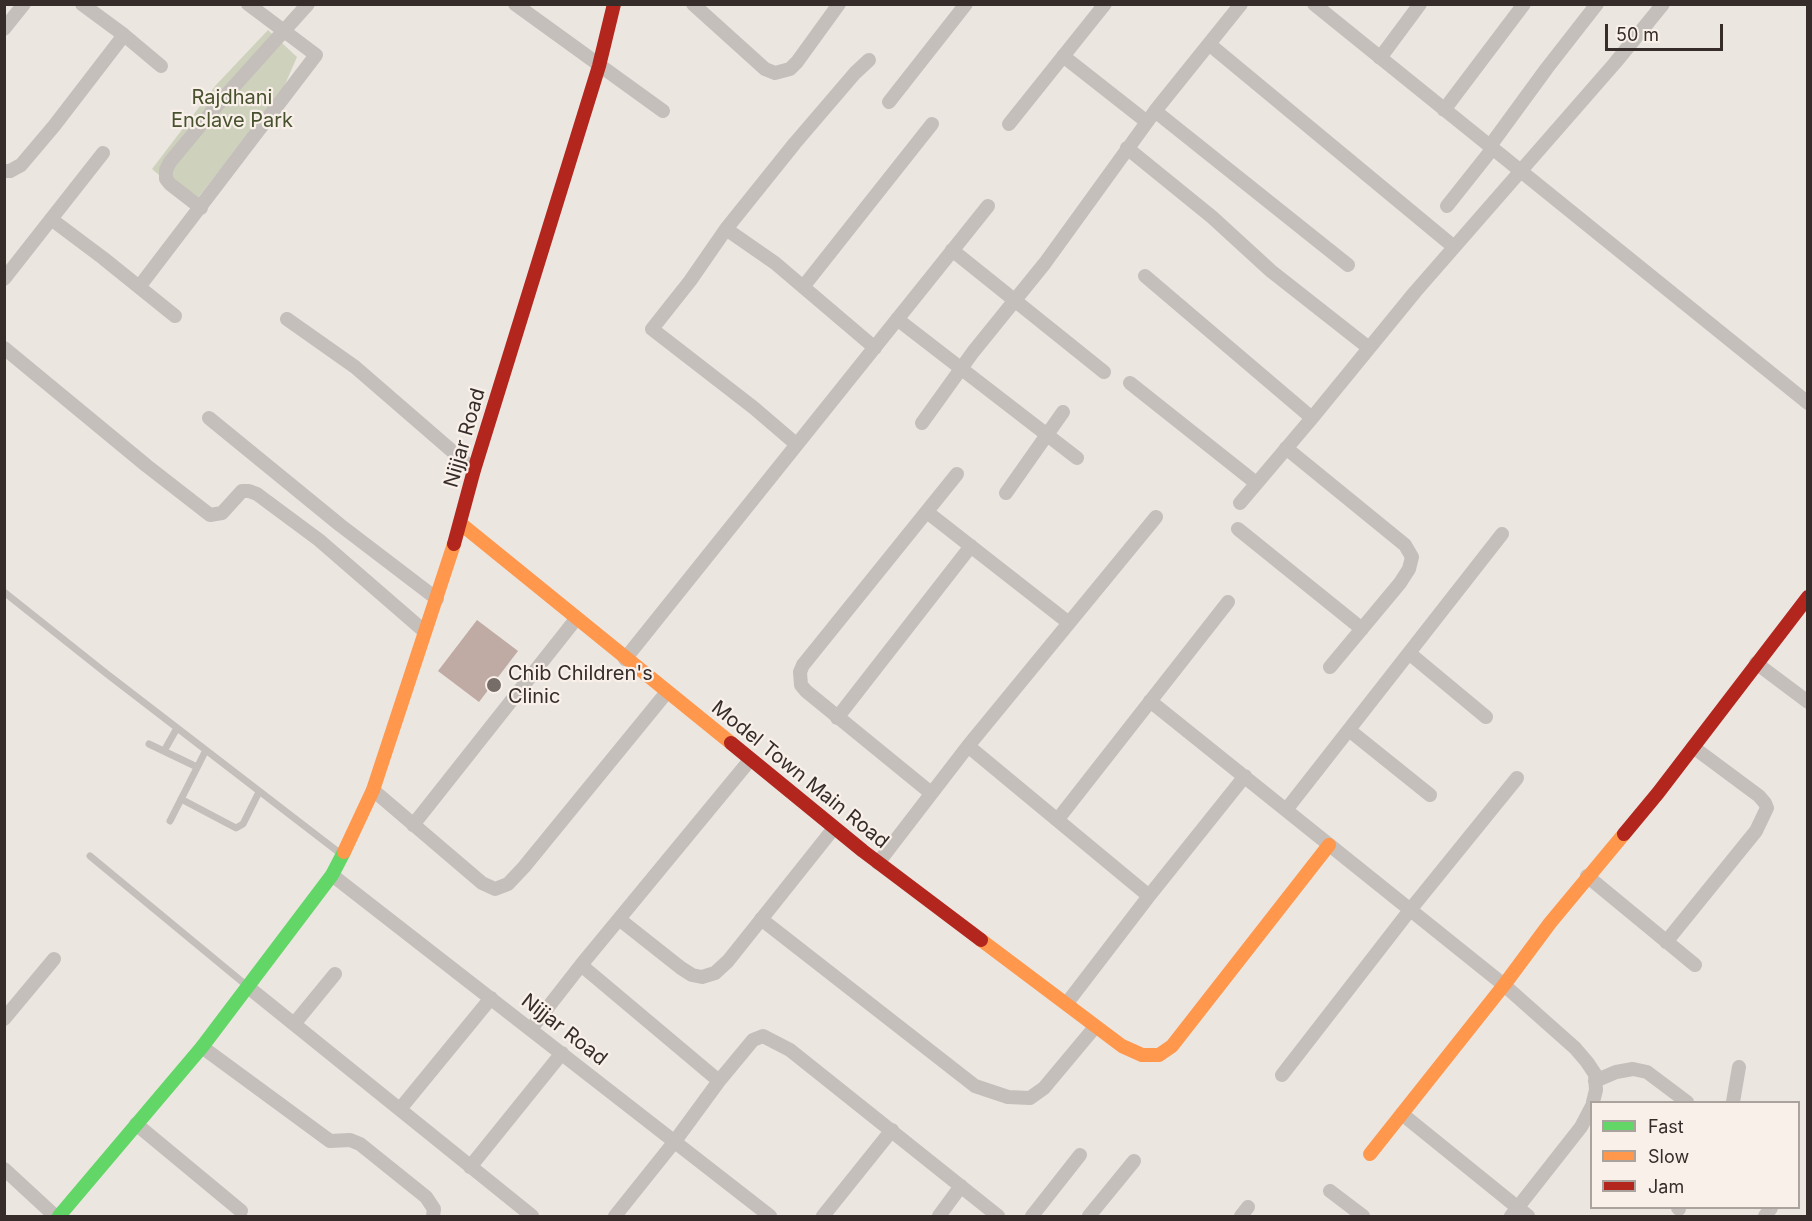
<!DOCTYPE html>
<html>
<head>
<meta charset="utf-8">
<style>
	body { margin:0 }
	#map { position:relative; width:1812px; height:1221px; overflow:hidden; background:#ece6e1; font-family:Inter,sans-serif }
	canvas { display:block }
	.frame { position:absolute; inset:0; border:6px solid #362c29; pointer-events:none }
	.legend { position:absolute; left:1590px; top:1101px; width:210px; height:108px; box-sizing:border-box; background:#f8f0e9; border:2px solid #aaa29c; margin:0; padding:8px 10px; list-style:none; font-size:18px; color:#362c29 }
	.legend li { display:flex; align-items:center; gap:12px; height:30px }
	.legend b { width:30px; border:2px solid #aaa29c }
	.scale { position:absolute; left:1605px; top:24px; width:118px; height:27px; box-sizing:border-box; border:3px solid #362c29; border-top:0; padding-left:8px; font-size:18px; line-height:21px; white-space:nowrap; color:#362c29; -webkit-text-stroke:4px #f8f0e9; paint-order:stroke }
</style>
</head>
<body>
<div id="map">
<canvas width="1812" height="1221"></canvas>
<div class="frame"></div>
<ul class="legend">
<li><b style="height:8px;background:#63d668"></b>Fast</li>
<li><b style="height:8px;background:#ff974d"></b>Slow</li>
<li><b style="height:8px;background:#b3261e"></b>Jam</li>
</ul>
<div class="scale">50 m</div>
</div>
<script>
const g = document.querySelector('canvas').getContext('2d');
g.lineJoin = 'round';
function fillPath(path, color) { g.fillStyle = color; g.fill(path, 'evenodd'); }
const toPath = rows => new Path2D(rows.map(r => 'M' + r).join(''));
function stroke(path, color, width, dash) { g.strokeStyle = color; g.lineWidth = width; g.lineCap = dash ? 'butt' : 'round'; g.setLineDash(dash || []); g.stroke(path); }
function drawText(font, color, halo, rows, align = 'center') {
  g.font = font + ' Inter,sans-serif'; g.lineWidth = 4.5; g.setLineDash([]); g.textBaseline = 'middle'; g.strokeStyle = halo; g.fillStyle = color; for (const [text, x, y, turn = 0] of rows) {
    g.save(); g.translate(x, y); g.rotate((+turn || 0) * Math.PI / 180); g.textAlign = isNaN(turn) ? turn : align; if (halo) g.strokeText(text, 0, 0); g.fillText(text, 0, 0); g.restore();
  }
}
fillPath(toPath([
	[268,30,297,57,283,89,193,204,152,169,216,85]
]), '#ced1bc');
fillPath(toPath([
	[477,620,518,651,479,702,438,671]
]), '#bfaaa4');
stroke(toPath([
	[4,592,107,674,341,854],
	[149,744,197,767],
	[164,751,177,728],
	[181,799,236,828,243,824,259,792],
	[170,821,206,750],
	[90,856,246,985]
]), '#c5bfbb', 7);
stroke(toPath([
	[82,4,124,35,161,66],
	[515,4,663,111],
	[693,4,765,69,775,73,790,69,797,62,839,4],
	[1314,4,1808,403],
	[4,29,24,4],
	[1209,44,1454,247],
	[1063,56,1147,122],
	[1380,58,1420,4],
	[889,102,966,4],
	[1444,110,1524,4],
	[1155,111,1348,265],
	[1009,124,1105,4],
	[1490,146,1547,68,1597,4],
	[1127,148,1212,217,1271,271,1369,348],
	[4,171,10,171,21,165,54,126,124,35],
	[1447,206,1493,148],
	[201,208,170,184,166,179,166,170,170,162,219,103,308,4],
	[51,219,103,258,175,316],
	[726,229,775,263,875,348],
	[952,250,1104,372],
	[1145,276,1312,418],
	[4,279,103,153],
	[139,287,316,55,248,4],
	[803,287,932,124],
	[287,319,355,367,474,470],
	[897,319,1077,458],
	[4,348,147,466,210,515,222,513,242,491,249,491,257,494,319,540,424,631],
	[1130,383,1256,483],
	[209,418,340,525,437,599],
	[922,423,973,352,1045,263,1155,111,1241,4],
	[796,444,754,408,652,329,690,281,726,229,795,143,855,73,869,60],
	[1286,448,1405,545,1412,557,1409,569,1400,583,1330,667],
	[1006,493,1063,412],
	[1240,503,1312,418,1415,292,1615,63,1663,4],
	[927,512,1069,623],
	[1238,529,1362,629],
	[1409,653,1486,717],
	[625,659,988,206],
	[1756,663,1808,702],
	[1150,701,1504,985,1575,1048,1587,1062,1595,1074,1596,1090,1593,1102],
	[837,718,971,546],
	[1349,730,1430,795],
	[968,746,1149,896],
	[373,790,482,883,495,889,508,884,524,867,667,692],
	[931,793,806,691,801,685,800,672,803,665,957,474],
	[1286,810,1502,534],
	[1058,819,1228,602],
	[413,825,576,619],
	[878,863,968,746,1156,517],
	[332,875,770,1216],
	[1587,876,1695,965],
	[619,919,681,968,692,975,702,977,715,973,728,961,834,828],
	[761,919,975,1086,1008,1097,1030,1098,1044,1088,1095,1027],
	[1666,942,1756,831,1767,808,1765,803,1759,796,1693,747],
	[581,965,719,1081],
	[248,987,532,1216],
	[1067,1003,1149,896,1245,776],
	[4,1019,54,959],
	[294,1024,335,974],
	[531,1029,581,965,750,760],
	[202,1047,330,1141,350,1140,360,1144,426,1197,434,1209,433,1216],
	[1282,1075,1410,910,1517,778],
	[1595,1081,1616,1072,1633,1069,1647,1072,1687,1102],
	[1733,1102,1739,1067],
	[400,1109,491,998],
	[1402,1114,1528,1216],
	[136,1124,241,1211],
	[470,1167,562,1053],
	[4,1169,55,1216],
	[1330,1191,1363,1216],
	[1678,1208,1679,1209],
	[615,1216,675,1141,719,1081,753,1040,763,1036,790,1050,998,1216],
	[823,1216,892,1130],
	[939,1216,961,1186],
	[1032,1216,1080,1155],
	[1089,1216,1134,1161],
	[1241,1216,1248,1207],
	[1511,1216,1581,1127,1592,1106],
	[1765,1216,1771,1208]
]), '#c5bfbb', 14);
stroke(toPath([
	[59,1216,202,1047,332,875,344,852]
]), '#63d668', 14);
stroke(toPath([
	[461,524,731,743],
	[344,852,373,790,454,544],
	[981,940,1122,1046,1142,1055,1159,1055,1172,1046,1329,845],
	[1370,1154,1504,985,1550,923,1624,834]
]), '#ff974d', 14);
stroke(toPath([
	[454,544,474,470,599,66,614,4],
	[731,743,863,851,981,940],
	[1624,834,1658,793,1808,597]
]), '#b3261e', 14);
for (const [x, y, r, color] of [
	[494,685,8,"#766d69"]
]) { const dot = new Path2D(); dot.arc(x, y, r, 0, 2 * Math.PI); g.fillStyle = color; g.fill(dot); stroke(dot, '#f8f0e9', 2); }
drawText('20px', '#48522e', '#f8f0e9', [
	["Rajdhani",232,98],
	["Enclave Park",232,121]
]);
drawText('20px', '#362c29', '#f8f0e9', [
	["Nijjar Road",465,438,-74],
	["Model Town Main Road",800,775,39],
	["Nijjar Road",564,1030,38]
]);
drawText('20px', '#362c29', '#f8f0e9', [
	["Chib Children's",508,674],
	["Clinic",508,697]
], 'left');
</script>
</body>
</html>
